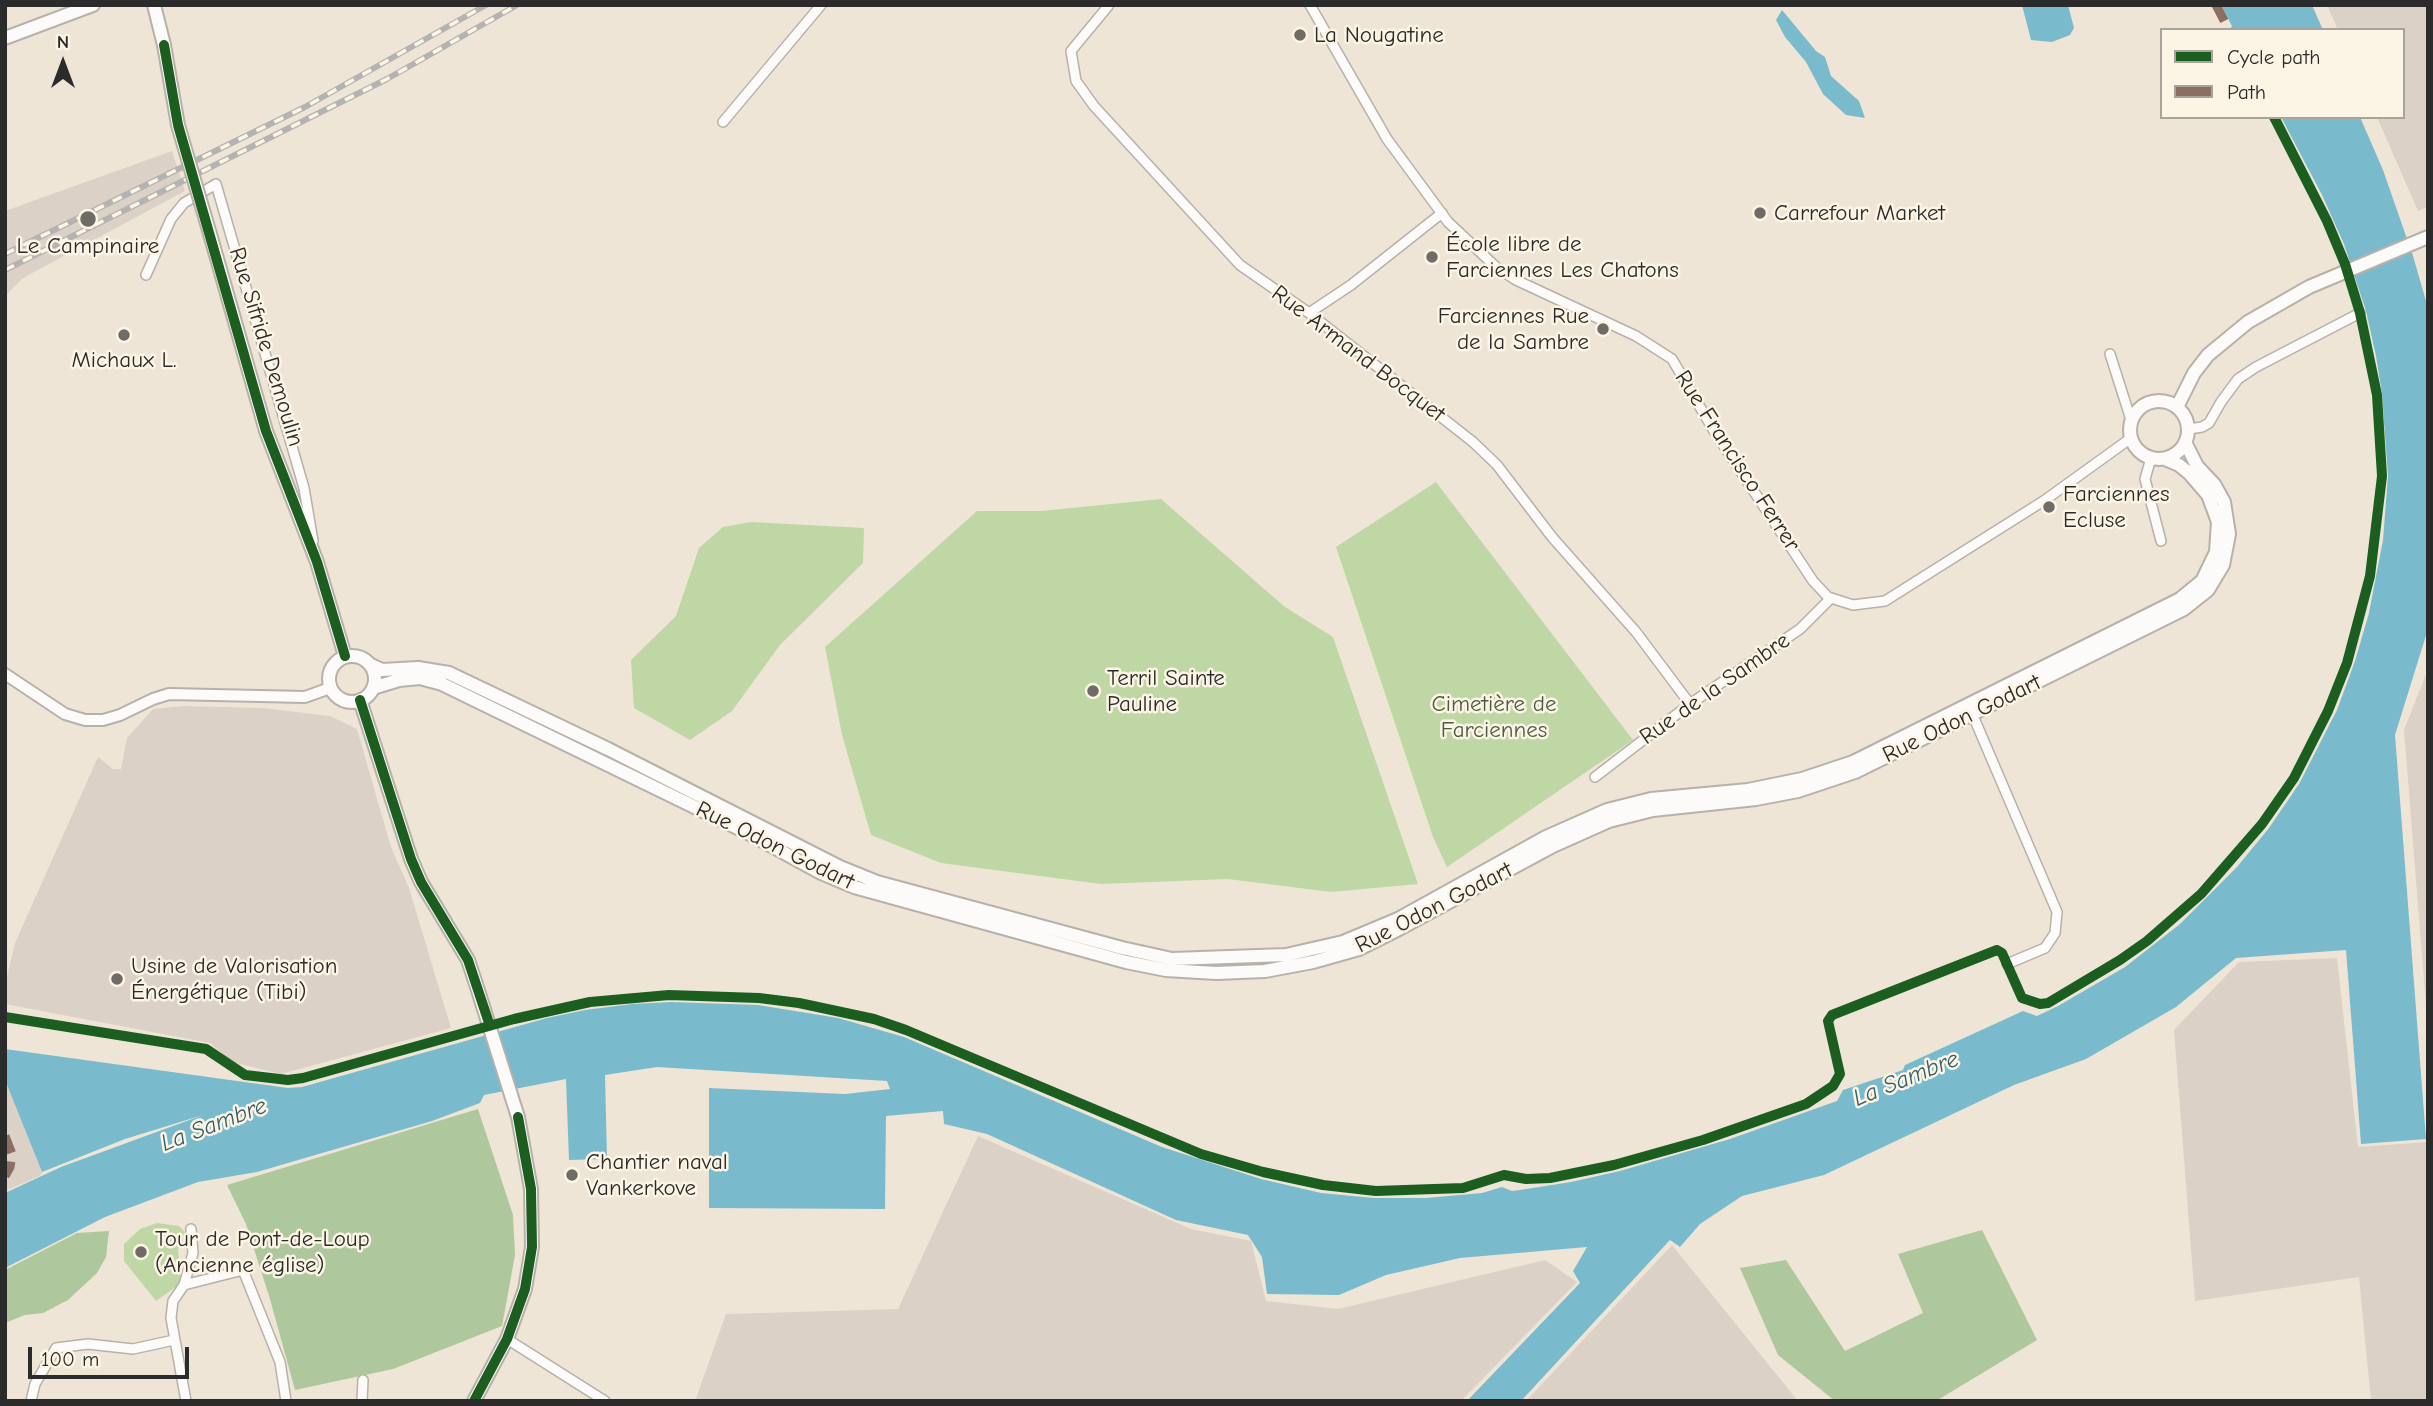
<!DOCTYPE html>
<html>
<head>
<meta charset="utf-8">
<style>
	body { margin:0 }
	#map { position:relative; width:2433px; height:1406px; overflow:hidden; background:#eee5d7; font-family:"Comic Neue",sans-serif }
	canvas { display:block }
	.frame { position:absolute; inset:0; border:7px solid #2b2b2b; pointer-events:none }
	.legend { position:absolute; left:2160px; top:28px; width:245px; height:91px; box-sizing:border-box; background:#fcf5e5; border:2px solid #a8a49b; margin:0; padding:9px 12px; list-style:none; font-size:21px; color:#2b2b2b }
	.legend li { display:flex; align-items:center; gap:14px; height:35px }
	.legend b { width:35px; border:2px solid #a8a49b }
	.north { position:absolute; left:28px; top:28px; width:70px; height:70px; -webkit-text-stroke:5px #fcf5e5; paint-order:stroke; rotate:0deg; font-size:19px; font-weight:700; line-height:28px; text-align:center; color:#2b2b2b }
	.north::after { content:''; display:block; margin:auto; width:24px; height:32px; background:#2b2b2b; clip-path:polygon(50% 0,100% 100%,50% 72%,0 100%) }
	.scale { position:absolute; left:28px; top:1347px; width:161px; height:32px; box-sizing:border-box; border:4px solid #2b2b2b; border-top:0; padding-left:9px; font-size:21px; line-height:24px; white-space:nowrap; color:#2b2b2b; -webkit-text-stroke:5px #fcf5e5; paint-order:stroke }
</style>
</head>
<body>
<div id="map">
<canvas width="2433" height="1406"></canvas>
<div class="frame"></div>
<ul class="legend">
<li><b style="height:9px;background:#1b5e20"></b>Cycle path</li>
<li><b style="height:9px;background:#8d6e63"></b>Path</li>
</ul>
<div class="north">N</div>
<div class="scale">100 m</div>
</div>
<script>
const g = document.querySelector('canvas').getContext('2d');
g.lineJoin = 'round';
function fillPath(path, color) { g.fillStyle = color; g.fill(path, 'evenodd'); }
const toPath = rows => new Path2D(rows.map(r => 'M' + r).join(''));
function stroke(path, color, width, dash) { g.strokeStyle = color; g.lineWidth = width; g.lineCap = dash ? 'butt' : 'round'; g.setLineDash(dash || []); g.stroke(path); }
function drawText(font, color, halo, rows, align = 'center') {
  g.font = font + ' "Comic Neue",sans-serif'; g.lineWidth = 5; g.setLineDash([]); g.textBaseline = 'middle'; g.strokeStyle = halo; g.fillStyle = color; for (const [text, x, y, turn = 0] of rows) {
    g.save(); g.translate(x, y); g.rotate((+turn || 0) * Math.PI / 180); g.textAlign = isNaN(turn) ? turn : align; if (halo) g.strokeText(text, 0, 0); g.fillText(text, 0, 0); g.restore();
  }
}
fillPath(toPath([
	[2327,5,2428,5,2428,207,2418,211,2377,117,2403,117,2403,30,2338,30],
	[172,151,185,191,23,278,5,296,5,211],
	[2428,669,2428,1031,2404,730],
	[183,706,263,708,330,716,357,729,391,847,409,888,451,1028,281,1074,232,1062,210,1043,5,1004,5,985,15,943,98,757,113,769,121,769,127,738,153,709],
	[2337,958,2358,1147,2428,1142,2428,1401,2371,1401,2359,1277,2195,1301,2174,1030,2239,962],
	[5,1080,42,1172,40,1176,5,1191],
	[978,1136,1191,1229,1251,1241,1266,1301,1338,1309,1545,1260,1577,1282,1461,1401,695,1401,726,1314,898,1309],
	[1672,1245,1798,1401,1526,1401]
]), '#dcd1c6');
fillPath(toPath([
	[1436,482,1633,740,1447,867,1433,837,1336,547],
	[1161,499,1285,607,1333,637,1418,884,1331,892,1228,879,1101,884,941,863,871,835,842,735,825,647,977,511,1041,511],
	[751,522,864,528,863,563,780,645,732,711,690,740,634,708,631,660,676,616,699,548,723,527],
	[157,1223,179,1226,186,1233,185,1243,178,1249,181,1283,156,1301,124,1261,124,1244,140,1229]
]), '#bfd7a5');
fillPath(toPath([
	[478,1109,513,1215,515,1255,502,1326,393,1369,295,1390,270,1299,246,1224,227,1185],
	[1982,1230,2037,1340,1936,1401,1835,1401,1778,1355,1740,1268,1786,1260,1845,1351,1923,1313,1898,1254],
	[109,1231,106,1257,97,1273,68,1300,43,1313,25,1315,5,1323,5,1270,77,1233]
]), '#aec79c');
fillPath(toPath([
	[2022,5,2068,5,2074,28,2070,35,2052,42,2031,40],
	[2221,5,2312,5,2323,30,2234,30],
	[1782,10,1816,51,1825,57,1831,76,1859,101,1865,118,1846,115,1823,94,1806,62,1785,37,1776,20],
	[2281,117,2360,117,2383,170,2413,256,2428,308,2428,629,2395,735,2426,1139,2361,1144,2346,950,2236,958,2176,1007,2086,1059,2014,1085,1824,1175,1742,1196,1700,1224,1680,1247,1670,1240,1521,1401,1467,1401,1580,1283,1573,1271,1587,1247,1460,1258,1386,1275,1339,1295,1267,1294,1262,1257,1248,1235,1176,1220,987,1134,944,1124,943,1111,886,1116,885,1209,709,1208,709,1088,845,1094,890,1089,887,1081,657,1067,605,1075,607,1159,569,1160,566,1079,484,1095,480,1103,432,1121,257,1172,198,1182,105,1217,5,1268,5,1193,61,1167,203,1115,125,1139,42,1172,5,1080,5,1049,288,1088,302,1087,547,1018,585,1010,632,1004,671,1002,758,1005,838,1018,904,1037,1162,1147,1261,1179,1321,1193,1374,1198,1426,1198,1482,1193,1502,1187,1512,1191,1520,1190,1571,1182,1620,1171,1730,1139,1837,1101,1843,1090,1903,1070,1905,1065,2023,1011,2037,1016,2058,1006,2125,967,2180,924,2237,867,2269,828,2299,784,2337,710,2355,661,2369,613,2383,540,2388,476,2382,394,2376,356,2366,311,2344,244,2322,195]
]), '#79bbcc');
const minor = toPath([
	[1109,5,1071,51,1076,81,1094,106,1240,265,1309,313,1473,442,1497,465,1552,537,1636,632,1690,704],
	[1310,5,1387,139,1448,222,1496,267,1516,280,1636,336,1672,359,1714,431,1813,581,1828,597,1853,605,1885,601,2045,500,2131,438],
	[723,122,821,5],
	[146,275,171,219,184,203,216,184,304,488,313,541],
	[1309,313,1351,285,1442,213],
	[2110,354,2131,420],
	[2189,429,2202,427,2209,423,2221,402,2238,379,2256,367,2360,313],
	[2151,458,2145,479,2161,541],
	[1971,711,2057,912,2055,933,2045,948,2007,964],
	[1595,777,1690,704,1800,629,1831,598],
	[184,1285,193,1253,191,1229],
	[507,1339,605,1401],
	[31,1401,35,1384,56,1348,88,1344,133,1349,174,1340],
	[186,1401,171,1318,173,1301,184,1285,243,1270,280,1362,286,1401],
	[362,1401,363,1380]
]);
const tertiary = toPath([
	[5,674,65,714,85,720,103,720,120,715,153,699,169,694,305,697,330,688]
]);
const secondary = toPath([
	[154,5,164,45],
	[5,38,93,5],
	[210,234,266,431,317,562,345,656],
	'2130 430a29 29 0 1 1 58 0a29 29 0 1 1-58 0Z',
	[2177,407,2194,373,2208,355,2248,322,2309,287,2428,237],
	'329 679a23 23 0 1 1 46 0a23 23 0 1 1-46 0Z',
	[371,665,382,670,418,668,449,673,608,749,840,867,877,882,1122,948,1172,959,1286,955,1343,942,1398,919,1546,837,1607,810,1651,799,1748,790,1802,779,1853,762,2180,599,2202,581,2216,552,2218,522,2208,495,2189,473,2179,465,2165,459],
	[373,688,399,680,420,678,442,684,746,832,821,873,854,887,1126,962,1166,970,1216,973,1265,971,1313,962,1359,949,1399,929,1553,846,1609,821,1653,810,1756,799,1798,791,1855,772,2184,609,2208,590,2223,565,2229,534,2224,502,2214,484,2197,466,2186,444],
	[360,700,411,859,421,882,468,960,476,984,518,1117,531,1189,532,1247,525,1289,507,1339,474,1401]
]);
stroke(minor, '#b7b1a9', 12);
stroke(tertiary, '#b7b1a9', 14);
stroke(secondary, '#b7b1a9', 16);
stroke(minor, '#fcfbf9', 9);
stroke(tertiary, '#fcfbf9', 10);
stroke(secondary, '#fcfbf9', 12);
const rail = toPath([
	[5,254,305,107,486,5],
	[5,270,387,79,517,5]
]);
stroke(rail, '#b4b3b1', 6);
stroke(rail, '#fcf5e5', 3.5, [10]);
const secondaryBridge = toPath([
	[164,45,178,125,210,234]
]);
stroke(secondaryBridge, '#b7b1a9', 16, []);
stroke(secondaryBridge, '#fcfbf9', 12);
stroke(toPath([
	[2216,5,2229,30],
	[5,1136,12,1154,10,1167,5,1176]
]), '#8d6e63', 9, [18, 9]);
stroke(toPath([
	[164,45,178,125,266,431,317,562,345,656],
	[360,700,411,859,421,882,468,960,488,1020],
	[5,1017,206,1049,245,1075,288,1080,303,1078,514,1019,590,1002,669,995,759,998,799,1003,874,1019,906,1030,1201,1154,1263,1172,1323,1185,1376,1191,1463,1188,1504,1175,1526,1179,1550,1178,1614,1165,1703,1140,1806,1104,1833,1086,1840,1074,1828,1021,1832,1015,1997,950,2002,953,2022,998,2040,1004,2048,1003,2120,960,2147,941,2201,894,2262,824,2294,778,2328,711,2347,663,2370,576,2382,476,2377,395,2360,313,2345,264,2327,221,2274,117],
	[474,1401,507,1339,525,1289,532,1247,531,1189,518,1117]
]), '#1b5e20', 10);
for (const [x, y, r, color] of [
	[1300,35,7,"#6f6c67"],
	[1760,213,7,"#6f6c67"],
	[88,219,9,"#6f6c67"],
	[1432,257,7,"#6f6c67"],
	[1603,329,7,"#6f6c67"],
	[124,335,7,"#6f6c67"],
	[2049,507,7,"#6f6c67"],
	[1093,691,7,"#6f6c67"],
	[117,979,7,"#6f6c67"],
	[572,1175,7,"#6f6c67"],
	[141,1252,7,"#6f6c67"]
]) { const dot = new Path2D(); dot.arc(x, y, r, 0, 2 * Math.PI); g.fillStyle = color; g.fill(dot); stroke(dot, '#fcf5e5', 2.5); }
drawText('23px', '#2b2b2b', '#fcf5e5', [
	["La Nougatine",1314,35],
	["Carrefour Market",1774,213],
	["École libre de",1446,244],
	["Farciennes Les Chatons",1446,270],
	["Le Campinaire",88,246,"center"],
	["Farciennes Rue",1589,316,"right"],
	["de la Sambre",1589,342,"right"],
	["Michaux L.",124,360,"center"],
	["Farciennes",2063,494],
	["Ecluse",2063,520],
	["Terril Sainte",1107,678],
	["Pauline",1107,704],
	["Usine de Valorisation",131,966],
	["Énergétique (Tibi)",131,992],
	["Chantier naval",586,1162],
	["Vankerkove",586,1188],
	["Tour de Pont-de-Loup",155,1239],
	["(Ancienne église)",155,1265]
], 'left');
drawText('23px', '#2b2b2b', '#fcf5e5', [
	["Rue Sifride Demoulin",266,347,73],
	["Rue Armand Bocquet",1358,354,37],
	["Rue Francisco Ferrer",1737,461,57],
	["Rue de la Sambre",1715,689,-35],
	["Rue Odon Godart",1962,719,-26],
	["Rue Odon Godart",775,846,26],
	["Rue Odon Godart",1434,908,-27]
]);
drawText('23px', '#4c5b43', '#fcf5e5', [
	["Cimetière de",1494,704],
	["Farciennes",1494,730]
]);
drawText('italic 24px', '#365d69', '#fcf5e5', [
	["La Sambre",1906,1079,-22],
	["La Sambre",214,1125,-21]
]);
</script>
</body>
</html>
